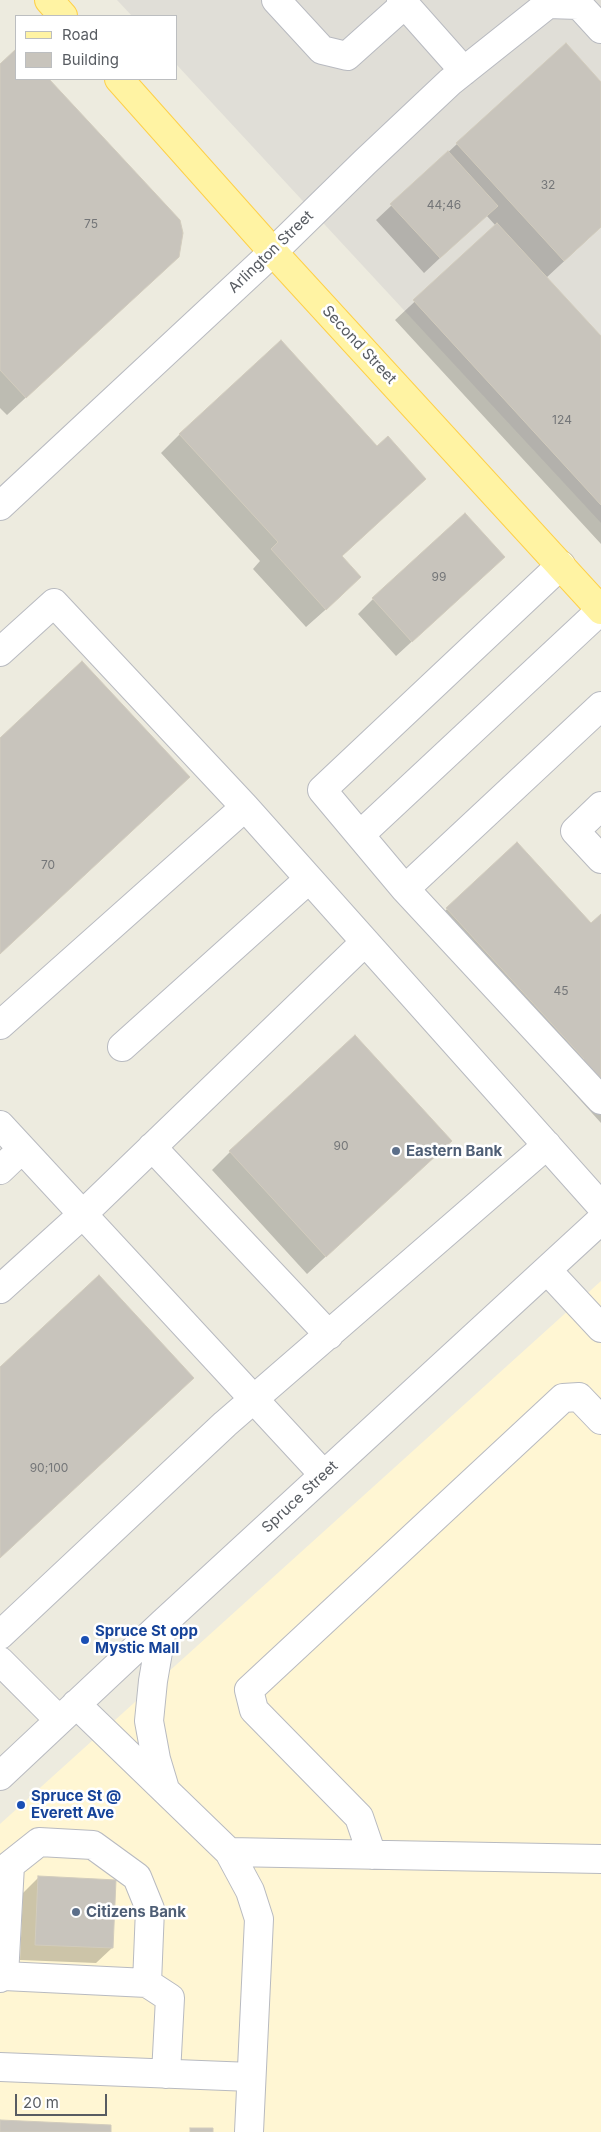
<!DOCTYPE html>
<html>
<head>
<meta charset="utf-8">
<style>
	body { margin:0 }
	#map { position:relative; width:601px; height:2132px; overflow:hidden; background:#edebdf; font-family:Inter,sans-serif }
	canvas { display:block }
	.legend { position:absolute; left:15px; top:15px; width:162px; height:65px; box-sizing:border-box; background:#fff; border:1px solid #bcbec0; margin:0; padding:6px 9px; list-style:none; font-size:15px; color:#585c62 }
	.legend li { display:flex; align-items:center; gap:10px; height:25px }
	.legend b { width:25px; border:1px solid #bcbec0 }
	.scale { position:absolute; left:15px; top:2094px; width:92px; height:22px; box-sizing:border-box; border:2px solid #585c62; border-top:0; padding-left:6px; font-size:15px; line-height:18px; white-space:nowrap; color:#585c62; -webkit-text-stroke:4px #fff; paint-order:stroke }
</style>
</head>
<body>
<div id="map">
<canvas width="601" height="2132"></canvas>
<ul class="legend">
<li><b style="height:6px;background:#fff3a3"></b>Road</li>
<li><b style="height:14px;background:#c8c4bc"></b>Building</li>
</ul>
<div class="scale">20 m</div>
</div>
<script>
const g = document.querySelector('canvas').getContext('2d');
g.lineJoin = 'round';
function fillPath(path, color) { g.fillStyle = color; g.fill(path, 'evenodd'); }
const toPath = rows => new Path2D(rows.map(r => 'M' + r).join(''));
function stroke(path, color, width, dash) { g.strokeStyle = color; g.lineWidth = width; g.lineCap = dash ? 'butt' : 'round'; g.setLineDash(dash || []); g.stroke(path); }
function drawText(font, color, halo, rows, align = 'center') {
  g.font = font + ' Inter,sans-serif'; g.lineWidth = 5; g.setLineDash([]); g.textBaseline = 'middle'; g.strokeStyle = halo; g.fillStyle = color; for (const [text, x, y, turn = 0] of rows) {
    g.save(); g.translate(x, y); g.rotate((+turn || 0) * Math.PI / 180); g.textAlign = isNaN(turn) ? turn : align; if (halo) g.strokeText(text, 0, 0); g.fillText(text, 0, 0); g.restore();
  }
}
fillPath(toPath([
	[601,1281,601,2132,0,2132,0,1824]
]), '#fff6d3');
fillPath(toPath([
	[117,0,601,0,601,523,176,64,176,16,132,16]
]), '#e0ded7');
fillPath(toPath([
	[16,50,16,79,47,79,179,221,158,275,7,415,0,408,0,65],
	[601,83,601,227,546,278,601,338,601,544,395,320,496,226,486,215,424,273,376,220,457,144],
	[180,434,377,447,425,479,341,557,341,596,306,627,253,569,260,561,161,453],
	[488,572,396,656,358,614,373,599],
	[516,844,591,925,601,916,601,1123,563,1081,566,1078,428,927],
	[450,1141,307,1274,212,1170,230,1152],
	[39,1877,112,1948,96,1963,20,1960,23,1893]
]), '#0003');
const building = toPath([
	[566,43,601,82,601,227,564,261,456,143,566,43],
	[16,49,16,79,49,79,180,220,183,233,179,257,26,398,0,370,0,64,16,49],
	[448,151,498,206,440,258,390,204,448,151],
	[497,223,601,336,601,505,413,300,497,223],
	[281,340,377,446,388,436,426,479,342,556,361,577,326,610,271,549,278,542,179,434,281,340],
	[465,513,505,557,412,642,372,598,465,513],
	[82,661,190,777,0,954,0,738,82,661],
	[517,842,591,923,601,914,601,1084,581,1062,584,1059,446,908,517,842],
	[355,1035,452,1141,326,1257,229,1151,355,1035],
	[99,1275,194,1378,0,1558,0,1367,99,1275],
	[38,1876,116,1880,113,1948,35,1945,38,1876],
	[0,2120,111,2125,111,2132,0,2132,0,2120],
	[190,2128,213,2128,213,2132,190,2132,190,2128]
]);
fillPath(building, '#c8c4bc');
stroke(building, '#d2ccbd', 1);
const minor = toPath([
	[276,0,322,50,347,56,405,4],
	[401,0,464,71],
	[0,506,273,252,365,162,450,82,548,4,579,5,601,29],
	[561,565,322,790,405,889,601,1100],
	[0,652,54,603,245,807,601,1206],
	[601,806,575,831,601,859],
	[361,834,601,610],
	[405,889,601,706],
	[0,1025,245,807],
	[122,1047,309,879],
	[0,1125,324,1475],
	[152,1147,329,1335],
	[0,1170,22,1149],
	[547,1270,601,1328],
	[0,1289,83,1214,365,942],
	[163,1623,153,1681,149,1721,156,1759,165,1789],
	[0,1635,225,1424,547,1145],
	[0,1661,59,1720],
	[76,1704,229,1852,250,1891,259,1919,249,2132],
	[0,1776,163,1623,601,1220],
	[229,1852,601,1859],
	[372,1855,359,1817,254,1710,249,1690,563,1398,579,1397,601,1420],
	[4,1976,147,1983],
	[0,1978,4,1976,10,1865,39,1842,93,1845,137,1877,150,1909,147,1983,170,1998,166,2074],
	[0,2067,251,2077]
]);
const major = toPath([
	[49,0,63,16],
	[119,79,273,252,601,610]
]);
stroke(minor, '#b8bac0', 30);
stroke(major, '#fed048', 30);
stroke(minor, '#fff', 28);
stroke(major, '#fff3a3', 28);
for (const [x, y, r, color] of [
	[396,1151,5,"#5c6f8a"],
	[85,1640,5,"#1a4fb4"],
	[21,1805,5,"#1a4fb4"],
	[76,1912,5,"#5c6f8a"]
]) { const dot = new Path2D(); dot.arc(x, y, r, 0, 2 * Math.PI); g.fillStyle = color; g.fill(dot); stroke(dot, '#fff', 2); }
drawText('12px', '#747678', null, [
	["32",548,185],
	["44;46",444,205],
	["75",91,224],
	["124",562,420],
	["99",439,577],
	["70",48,865],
	["45",561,991],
	["90",341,1146],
	["90;100",49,1468]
]);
drawText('15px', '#585c62', '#fff', [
	["Arlington Street",271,252,-44],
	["Second Street",359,345,47],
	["Spruce Street",300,1497,-43]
]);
drawText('bold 15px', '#4e5e75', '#fff', [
	["Eastern Bank",406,1151],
	["Citizens Bank",86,1912]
], 'left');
drawText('bold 15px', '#164399', '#fff', [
	["Spruce St opp",95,1631],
	["Mystic Mall",95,1648],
	["Spruce St @",31,1796],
	["Everett Ave",31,1813]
], 'left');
</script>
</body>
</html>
